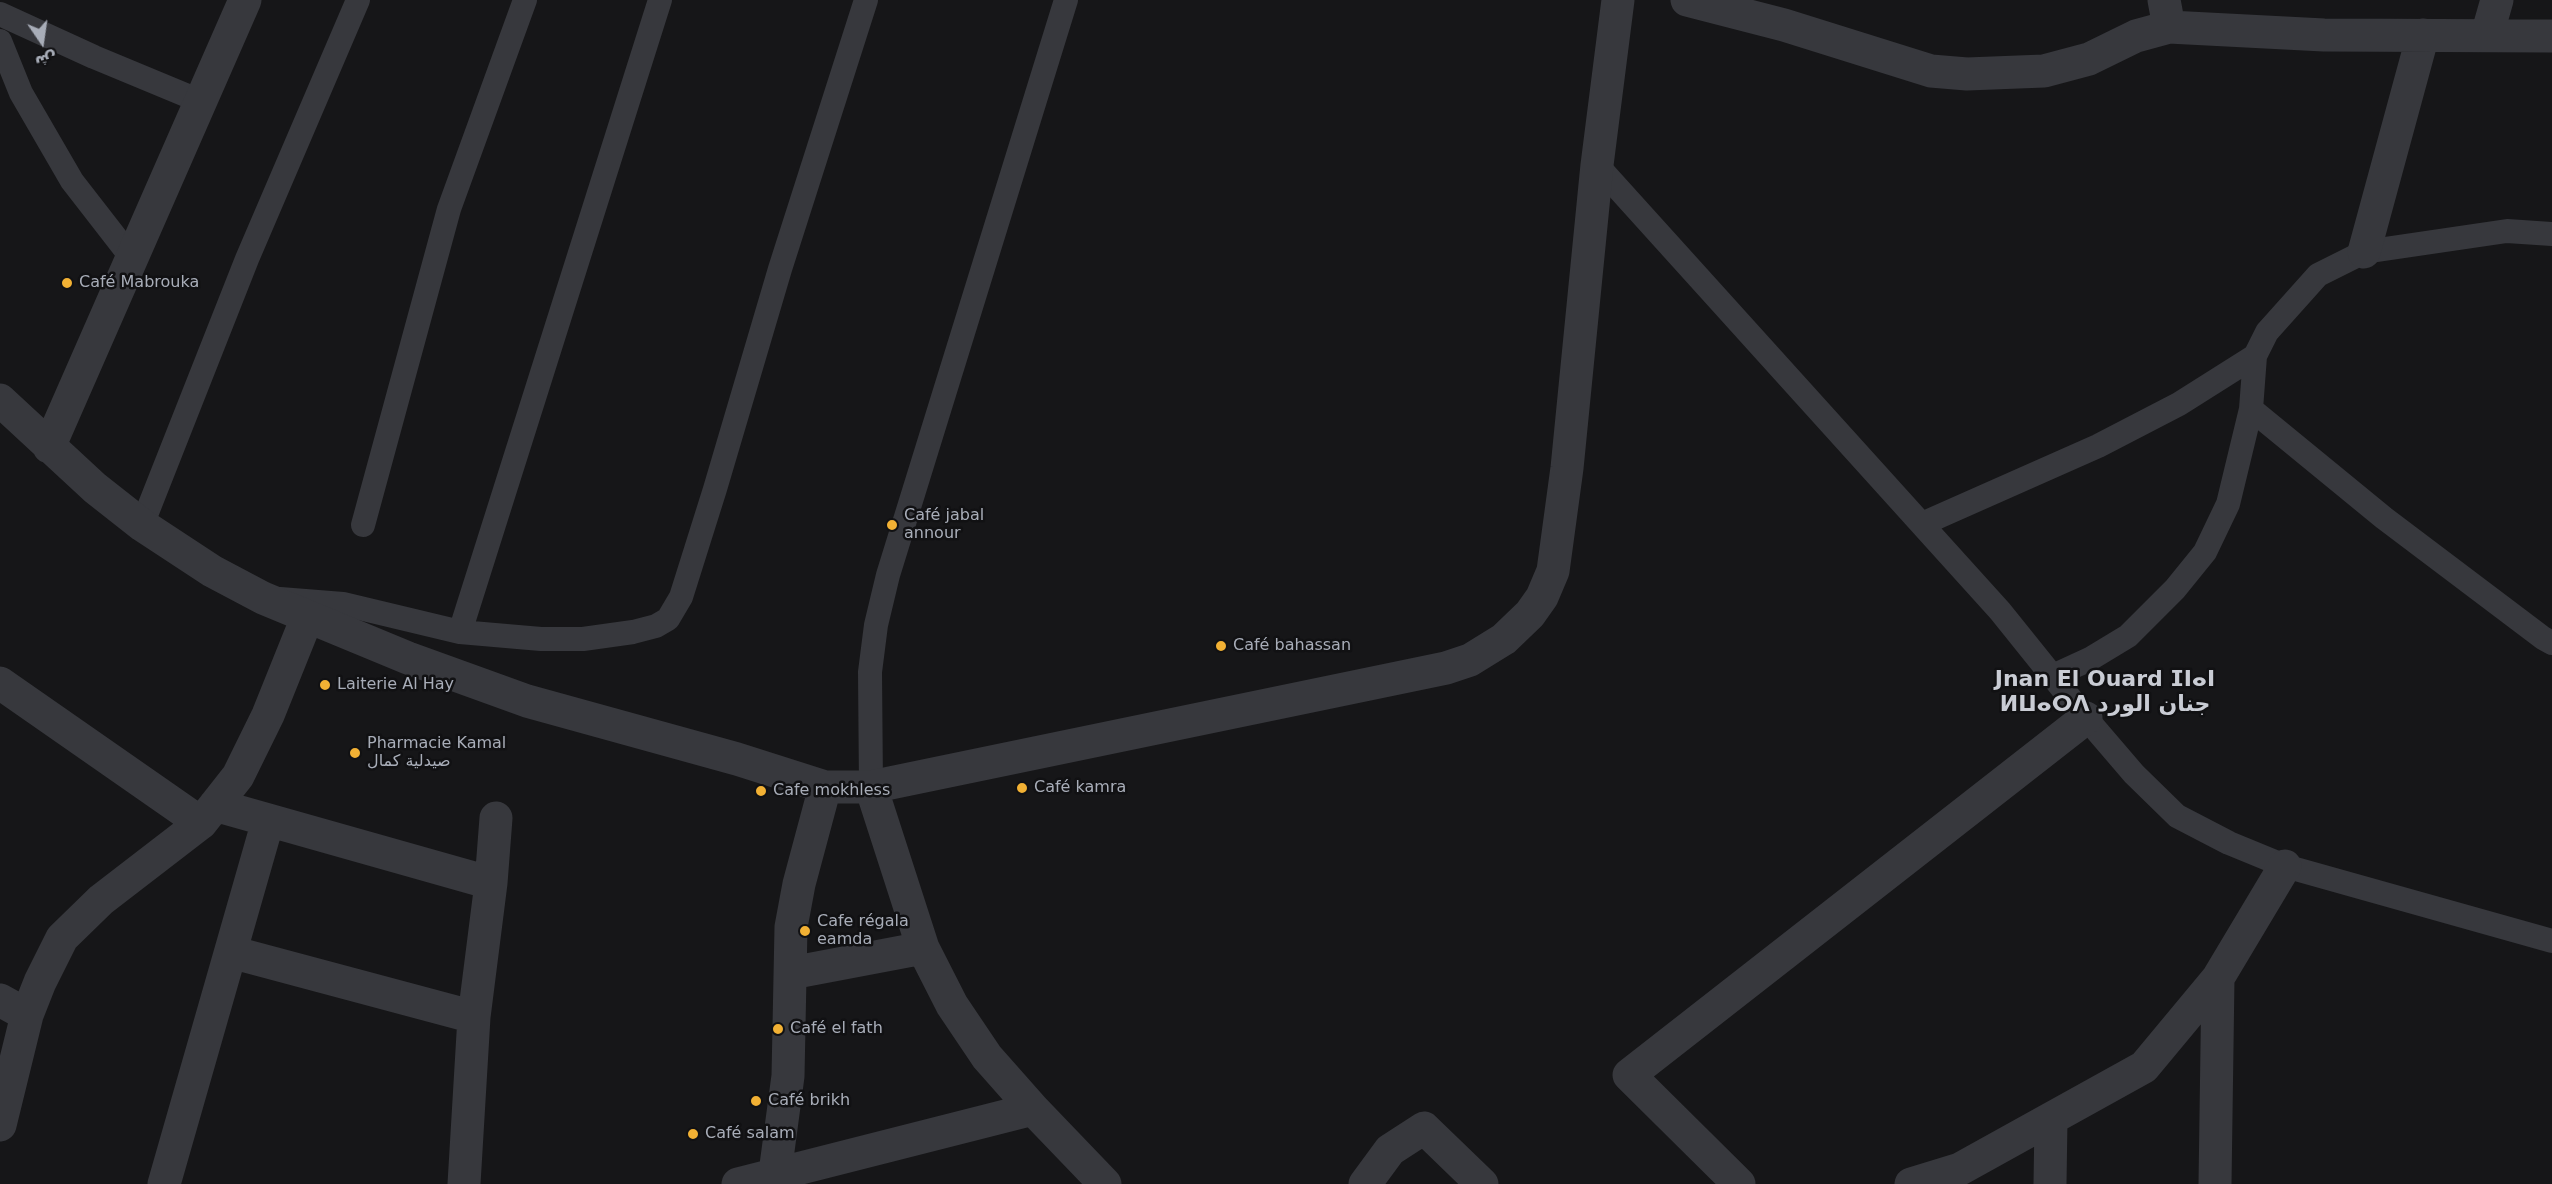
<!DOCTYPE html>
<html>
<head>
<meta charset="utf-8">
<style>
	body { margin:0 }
	#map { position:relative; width:2552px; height:1184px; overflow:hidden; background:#161618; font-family:"DejaVu Sans","Noto Sans Arabic",sans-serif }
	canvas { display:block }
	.north { position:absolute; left:12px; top:12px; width:60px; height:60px; -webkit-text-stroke:4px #111113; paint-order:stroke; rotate:167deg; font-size:16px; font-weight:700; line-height:24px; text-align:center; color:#a8adb8 }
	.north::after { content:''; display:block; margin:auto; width:21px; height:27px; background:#a8adb8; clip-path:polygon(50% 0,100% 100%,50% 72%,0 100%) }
</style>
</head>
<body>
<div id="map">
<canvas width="2552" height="1184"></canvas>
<div class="north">ش</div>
</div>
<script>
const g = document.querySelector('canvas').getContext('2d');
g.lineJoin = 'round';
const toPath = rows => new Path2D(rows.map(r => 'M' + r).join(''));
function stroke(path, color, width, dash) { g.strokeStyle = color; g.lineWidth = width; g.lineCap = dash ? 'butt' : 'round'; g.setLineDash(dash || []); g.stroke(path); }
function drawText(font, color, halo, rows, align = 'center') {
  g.font = font + ' "DejaVu Sans","Noto Sans Arabic","Noto Sans Tifinagh",sans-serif'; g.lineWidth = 5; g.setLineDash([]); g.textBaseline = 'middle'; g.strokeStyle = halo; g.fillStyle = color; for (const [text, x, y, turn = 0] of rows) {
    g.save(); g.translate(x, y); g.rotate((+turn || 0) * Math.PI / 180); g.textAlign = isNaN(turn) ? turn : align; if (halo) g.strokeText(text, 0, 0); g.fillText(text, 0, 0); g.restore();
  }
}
stroke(toPath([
	[0,14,94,57,200,101],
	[0,41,21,93,72,181,131,257],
	[1597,165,2000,611,2086,718,2134,774,2177,816,2229,843,2285,866,2552,941],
	[2255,356,2251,409,2384,518,2543,638,2552,643],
	[1922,524,2098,446,2179,404,2255,356,2267,332,2318,275,2364,252,2507,231,2552,234],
	[142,525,247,259,358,0],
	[363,525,449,209,525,0],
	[280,599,343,604,460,632,541,639,583,639,633,632,656,626,668,619,681,597,715,489,780,269,866,0],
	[460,632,660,0],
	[2053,676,2090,659,2128,636,2175,589,2205,552,2228,504,2251,409],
	[871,787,870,672,876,625,888,575,1066,0]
]), '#37383d', 24);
stroke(toPath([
	[1739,1184,1629,1075,2086,718],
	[1911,1184,1960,1169,2144,1067,2218,978,2285,866],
	[2050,1184,2051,1120],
	[2215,1184,2218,978]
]), '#37383d', 33);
stroke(toPath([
	[1687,0,1784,25,1931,71,1967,74,2044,71,2089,59,2136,36,2169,27,2164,0],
	[2169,27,2324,35,2552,36],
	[2487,35,2497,0],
	[2364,252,2423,35],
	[0,400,95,488,142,525,212,571,263,598,408,658,527,701,737,759,825,787,871,787,1446,668,1470,660,1504,639,1530,614,1542,597,1553,571,1567,468,1597,165,1618,0],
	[49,447,245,0],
	[0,683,201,823],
	[871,787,923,948,952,1005,987,1057,1033,1109,1105,1184],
	[215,805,491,883],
	[231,952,474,1017],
	[791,973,923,948],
	[0,1000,27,1015],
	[0,1125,27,1015,40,982,62,938,101,900,201,823,238,776,268,715,307,618],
	[164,1184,268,821],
	[464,1184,474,1017,491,883,496,818],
	[738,1184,1033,1109],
	[785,1184,775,1173,788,1076,791,927,799,884,825,787],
	[1365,1184,1390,1150,1424,1128,1482,1184]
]), '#37383d', 33);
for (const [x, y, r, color] of [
	[67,283,6,"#f2b134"],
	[892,525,6,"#f2b134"],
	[1221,646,6,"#f2b134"],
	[325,685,6,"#f2b134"],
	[355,753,6,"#f2b134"],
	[1022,788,6,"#f2b134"],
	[761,791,6,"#f2b134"],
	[805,931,6,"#f2b134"],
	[778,1029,6,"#f2b134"],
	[756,1101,6,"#f2b134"],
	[693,1134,6,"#f2b134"]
]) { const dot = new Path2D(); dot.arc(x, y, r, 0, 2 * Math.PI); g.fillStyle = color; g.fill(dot); stroke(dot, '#111113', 2); }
drawText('16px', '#a8adb8', '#111113', [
	["Café Mabrouka",79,283],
	["Café jabal",904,516],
	["annour",904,534],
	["Café bahassan",1233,646],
	["Laiterie Al Hay",337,685],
	["Pharmacie Kamal",367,744],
	["صيدلية كمال",367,762],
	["Café kamra",1034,788],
	["Cafe mokhless",773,791],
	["Cafe régala",817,922],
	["eamda",817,940],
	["Café el fath",790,1029],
	["Café brikh",768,1101],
	["Café salam",705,1134]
], 'left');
drawText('bold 22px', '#c9ccd4', '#111113', [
	["Jnan El Ouard ⵊⵏⴰⵏ",2105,680],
	["ⵍⵡⴰⵔⴷ جنان الورد",2105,705]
]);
</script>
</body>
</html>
